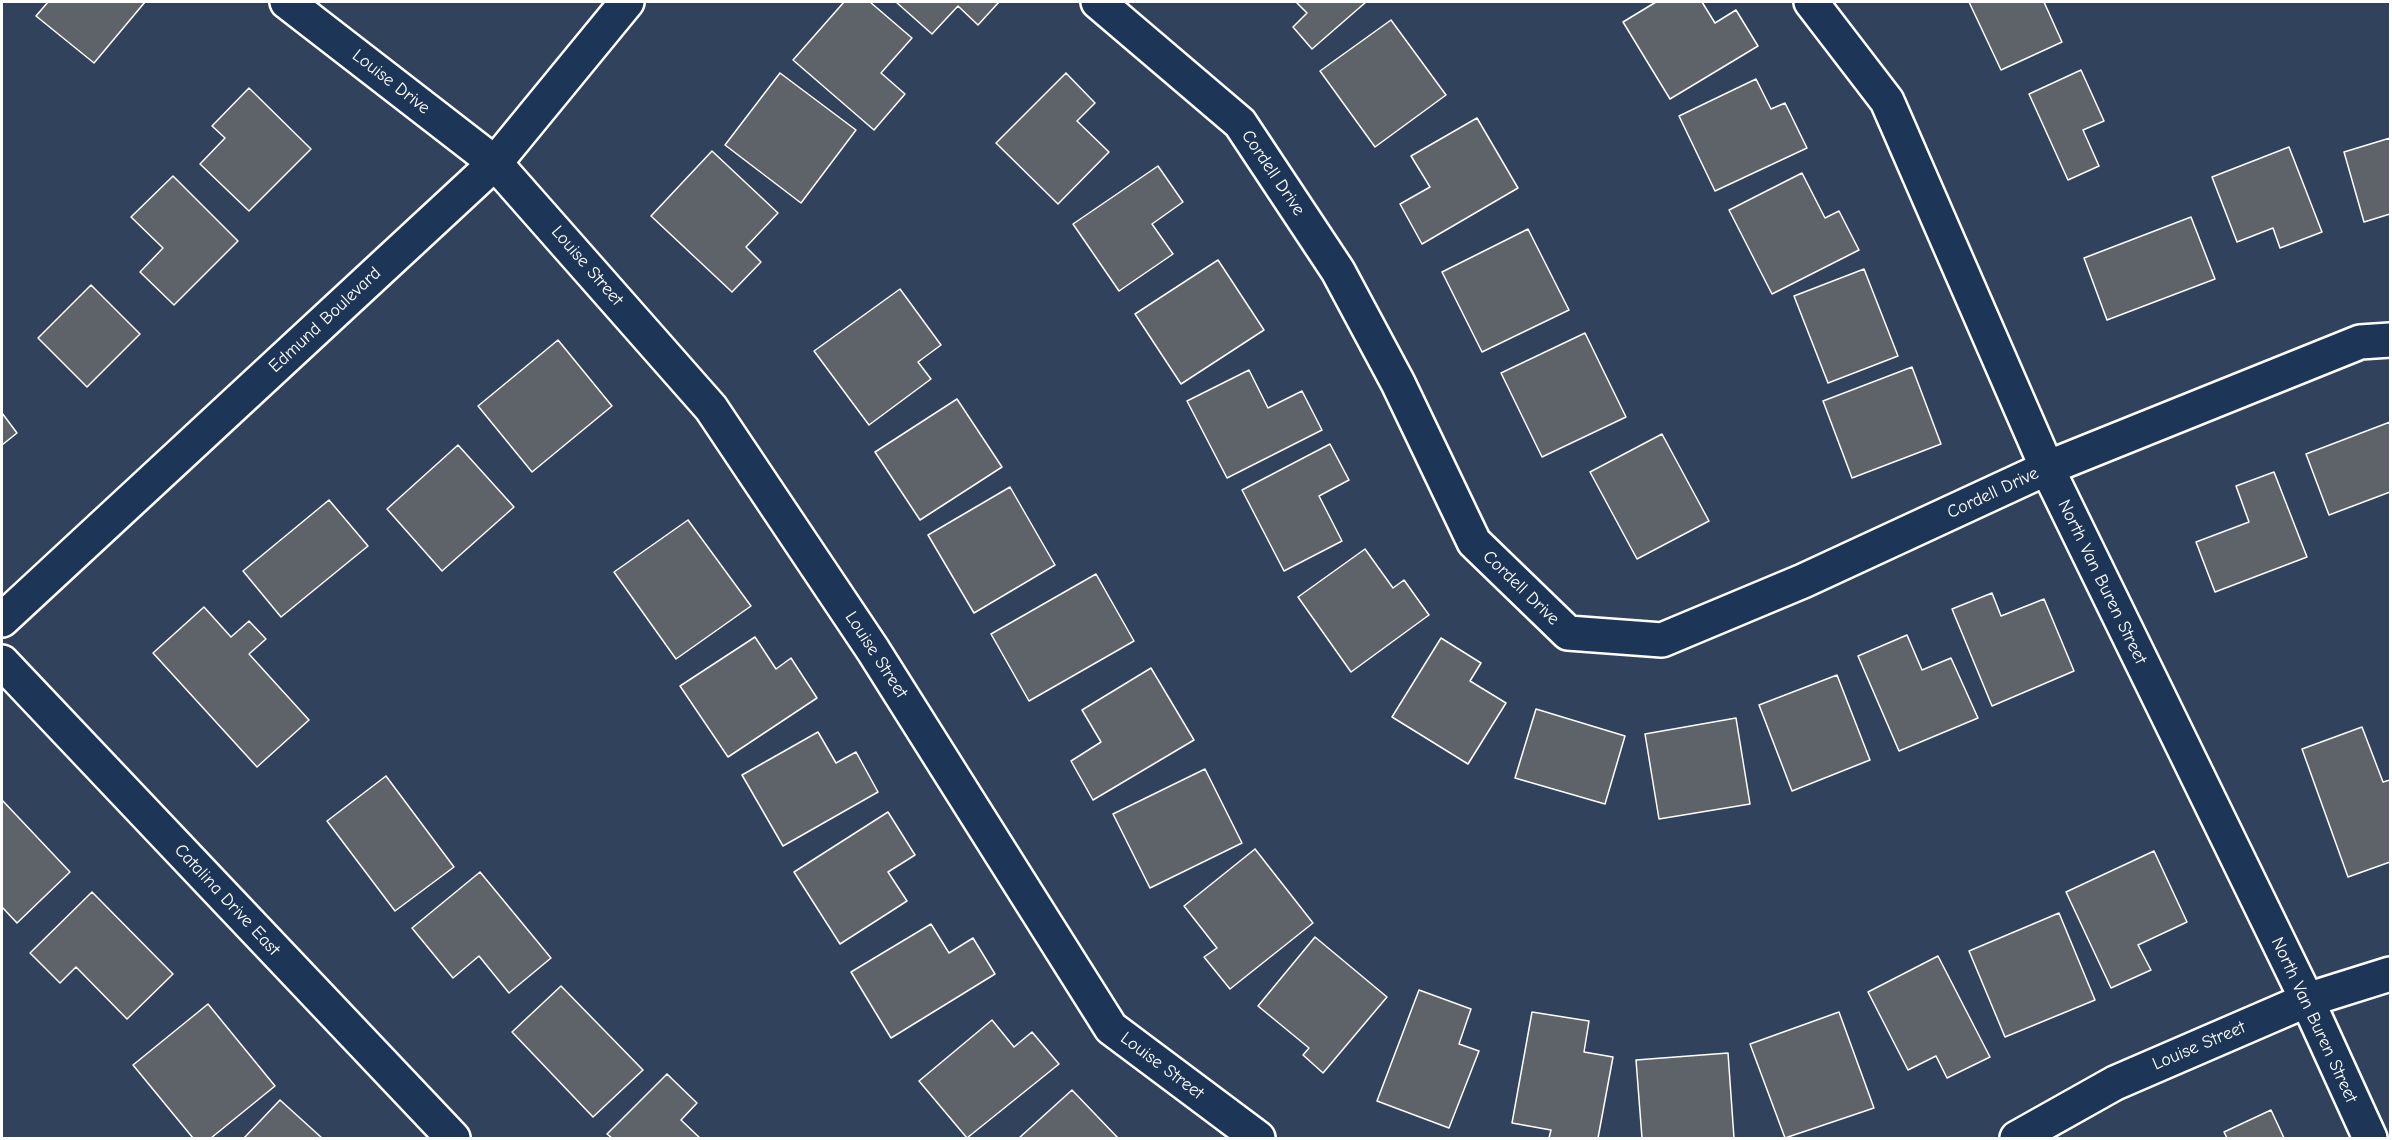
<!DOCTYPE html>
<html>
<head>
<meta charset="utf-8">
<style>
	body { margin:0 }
	#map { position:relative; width:2392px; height:1140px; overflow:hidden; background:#30425c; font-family:"Comic Neue",sans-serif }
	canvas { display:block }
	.frame { position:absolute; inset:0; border:3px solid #fff; pointer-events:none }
</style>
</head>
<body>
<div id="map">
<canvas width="2392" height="1140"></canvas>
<div class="frame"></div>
</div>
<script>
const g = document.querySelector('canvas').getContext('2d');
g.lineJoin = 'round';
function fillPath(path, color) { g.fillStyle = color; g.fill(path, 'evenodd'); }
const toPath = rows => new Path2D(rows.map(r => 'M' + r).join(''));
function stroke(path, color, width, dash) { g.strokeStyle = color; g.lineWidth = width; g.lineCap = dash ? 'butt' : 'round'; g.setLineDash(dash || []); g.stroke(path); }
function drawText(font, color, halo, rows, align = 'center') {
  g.font = font + ' "Comic Neue",sans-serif'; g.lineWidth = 6; g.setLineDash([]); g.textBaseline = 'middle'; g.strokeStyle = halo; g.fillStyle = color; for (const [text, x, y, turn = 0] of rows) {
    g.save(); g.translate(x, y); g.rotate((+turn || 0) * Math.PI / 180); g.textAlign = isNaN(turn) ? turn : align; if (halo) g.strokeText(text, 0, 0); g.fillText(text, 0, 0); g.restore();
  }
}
const building = toPath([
	[48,2,145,2,94,63,36,16,48,2],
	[844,2,870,2,912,38,881,73,905,94,874,130,793,60,844,2],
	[896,2,999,2,978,25,958,6,932,34,896,2],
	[1296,2,1366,2,1312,49,1293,27,1307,13,1296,2],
	[1656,2,1702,2,1715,23,1736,10,1758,46,1670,99,1623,22,1656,2],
	[1969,2,2044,2,2062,42,2001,70,1969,2],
	[1391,20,1446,95,1375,147,1320,71,1391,20],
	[2081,70,2104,121,2083,130,2099,166,2068,180,2029,94,2081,70],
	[780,73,856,130,801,203,725,145,780,73],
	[1066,73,1095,103,1077,121,1109,152,1058,204,996,143,1066,73],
	[1756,79,1771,109,1785,103,1807,148,1715,191,1679,116,1756,79],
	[249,88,311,149,249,211,200,164,225,138,212,126,249,88],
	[1477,118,1518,188,1422,244,1400,204,1430,187,1411,156,1477,118],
	[2390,138,2390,214,2364,222,2344,152,2390,138],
	[2289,147,2322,232,2280,248,2273,228,2237,242,2212,177,2289,147],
	[712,151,778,213,746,247,761,262,732,292,651,216,712,151],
	[1158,166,1183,202,1152,224,1173,254,1119,291,1073,224,1158,166],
	[1802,173,1825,218,1839,211,1859,250,1772,294,1729,210,1802,173],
	[173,176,238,241,174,305,140,272,163,248,131,217,173,176],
	[2191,217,2215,279,2107,320,2084,258,2191,217],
	[1528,229,1569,310,1482,352,1442,272,1528,229],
	[1218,260,1264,330,1181,384,1135,314,1218,260],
	[1864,269,1898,356,1828,383,1794,296,1864,269],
	[91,285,140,334,87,387,38,338,91,285],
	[900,289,941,345,918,362,931,379,869,425,814,351,900,289],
	[1585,333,1626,417,1542,457,1501,373,1585,333],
	[558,340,612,406,532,472,478,406,558,340],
	[1912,367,1941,444,1852,478,1823,401,1912,367],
	[1249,370,1268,408,1302,391,1322,430,1227,478,1187,401,1249,370],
	[957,399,1002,467,920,520,875,452,957,399],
	[2,413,17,433,2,445,2,413],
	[2390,422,2390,492,2329,515,2306,454,2390,422],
	[1662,434,1709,521,1637,559,1590,472,1662,434],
	[1330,444,1349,480,1319,496,1342,541,1284,571,1242,490,1330,444],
	[458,445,514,507,442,571,387,509,458,445],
	[2274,472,2307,557,2215,592,2196,542,2249,522,2236,486,2274,472],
	[1010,487,1055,565,974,613,928,535,1010,487],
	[329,500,368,546,281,617,243,571,329,500],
	[688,520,751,606,676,659,614,572,688,520],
	[1365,549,1393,588,1404,580,1429,615,1351,672,1298,597,1365,549],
	[1096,574,1134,641,1029,701,991,634,1096,574],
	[1992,593,2001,616,2044,599,2074,671,1992,706,1952,609,1992,593],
	[204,607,231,637,249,621,266,639,249,654,309,720,257,767,153,653,204,607],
	[1907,635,1922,670,1951,658,1978,718,1899,751,1858,656,1907,635],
	[755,637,776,669,791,658,817,698,728,757,680,686,755,637],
	[1441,638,1481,663,1470,681,1506,703,1468,764,1392,717,1441,638],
	[1151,668,1194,740,1093,800,1071,761,1101,742,1082,710,1151,668],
	[1837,675,1870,760,1792,791,1759,705,1837,675],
	[1536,709,1625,736,1605,804,1515,778,1536,709],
	[1736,718,1750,804,1659,819,1645,734,1736,718],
	[2362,727,2383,782,2390,780,2390,862,2348,877,2302,749,2362,727],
	[818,732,836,763,856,752,878,792,783,846,742,775,818,732],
	[1205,769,1242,843,1150,888,1113,814,1205,769],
	[386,776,454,867,395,911,327,821,386,776],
	[2,800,70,872,17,923,2,907,2,800],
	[888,812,915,855,888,872,907,901,840,944,794,872,888,812],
	[1255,849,1313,923,1230,989,1204,957,1217,948,1184,906,1255,849],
	[2154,851,2187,922,2138,945,2151,970,2111,988,2066,892,2154,851],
	[480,872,551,958,509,993,479,956,453,978,412,928,480,872],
	[92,892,173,974,127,1019,76,967,60,983,30,953,92,892],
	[2059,913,2095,1000,2005,1037,1969,951,2059,913],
	[931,924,949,953,973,938,995,974,891,1038,851,972,931,924],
	[1315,937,1387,997,1323,1073,1303,1055,1309,1048,1258,1006,1315,937],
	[1938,956,1990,1057,1947,1078,1936,1056,1908,1070,1868,992,1938,956],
	[561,986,643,1070,593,1117,512,1032,561,986],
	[1419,990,1471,1009,1459,1044,1479,1051,1449,1128,1377,1101,1419,990],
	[208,1004,275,1086,211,1138,193,1138,133,1065,208,1004],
	[1532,1012,1589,1021,1584,1052,1613,1057,1598,1138,1549,1138,1551,1130,1512,1123,1532,1012],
	[1839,1012,1874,1108,1785,1138,1750,1044,1839,1012],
	[992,1020,1014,1047,1032,1032,1059,1064,967,1138,919,1081,992,1020],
	[1728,1053,1734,1138,1642,1138,1636,1060,1728,1053],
	[667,1074,697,1103,681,1120,700,1138,612,1138,607,1134,667,1074],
	[1072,1090,1118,1138,1019,1138,1072,1090],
	[280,1100,322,1138,244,1138,280,1100],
	[2271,1110,2284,1138,2227,1138,2224,1132,2271,1110]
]);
fillPath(building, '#5e6269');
stroke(building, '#fff', 1.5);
const minor = toPath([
	[287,2,495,163,711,408,873,650,1111,1028,1258,1138],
	[1098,2,1240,123,1338,271,1398,383,1474,542,1568,633,1662,640,1803,581,2047,468,2360,342,2390,340],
	[1811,2,1887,101,2047,468,2307,1000,2370,1138],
	[2,662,453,1138],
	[2017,1138,2115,1083,2307,1000,2390,974]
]);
const major = toPath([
	[2,620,495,163,627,2]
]);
stroke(minor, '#fff', 38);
stroke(major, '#fff', 38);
stroke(minor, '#1d3557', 33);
stroke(major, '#1d3557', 33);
drawText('18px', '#fff', '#1d3557', [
	["Louise Drive",391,82,38],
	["Cordell Drive",1273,173,56],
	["Louise Street",587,266,49],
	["Edmund Boulevard",325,320,-43],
	["Cordell Drive",1993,493,-25],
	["North Van Buren Street",2102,582,64],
	["Cordell Drive",1521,588,44],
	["Louise Street",876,655,57],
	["Catalina Drive East",227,900,47],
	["North Van Buren Street",2314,1020,65],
	["Louise Street",2199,1046,-23],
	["Louise Street",1162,1066,37]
]);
</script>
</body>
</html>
